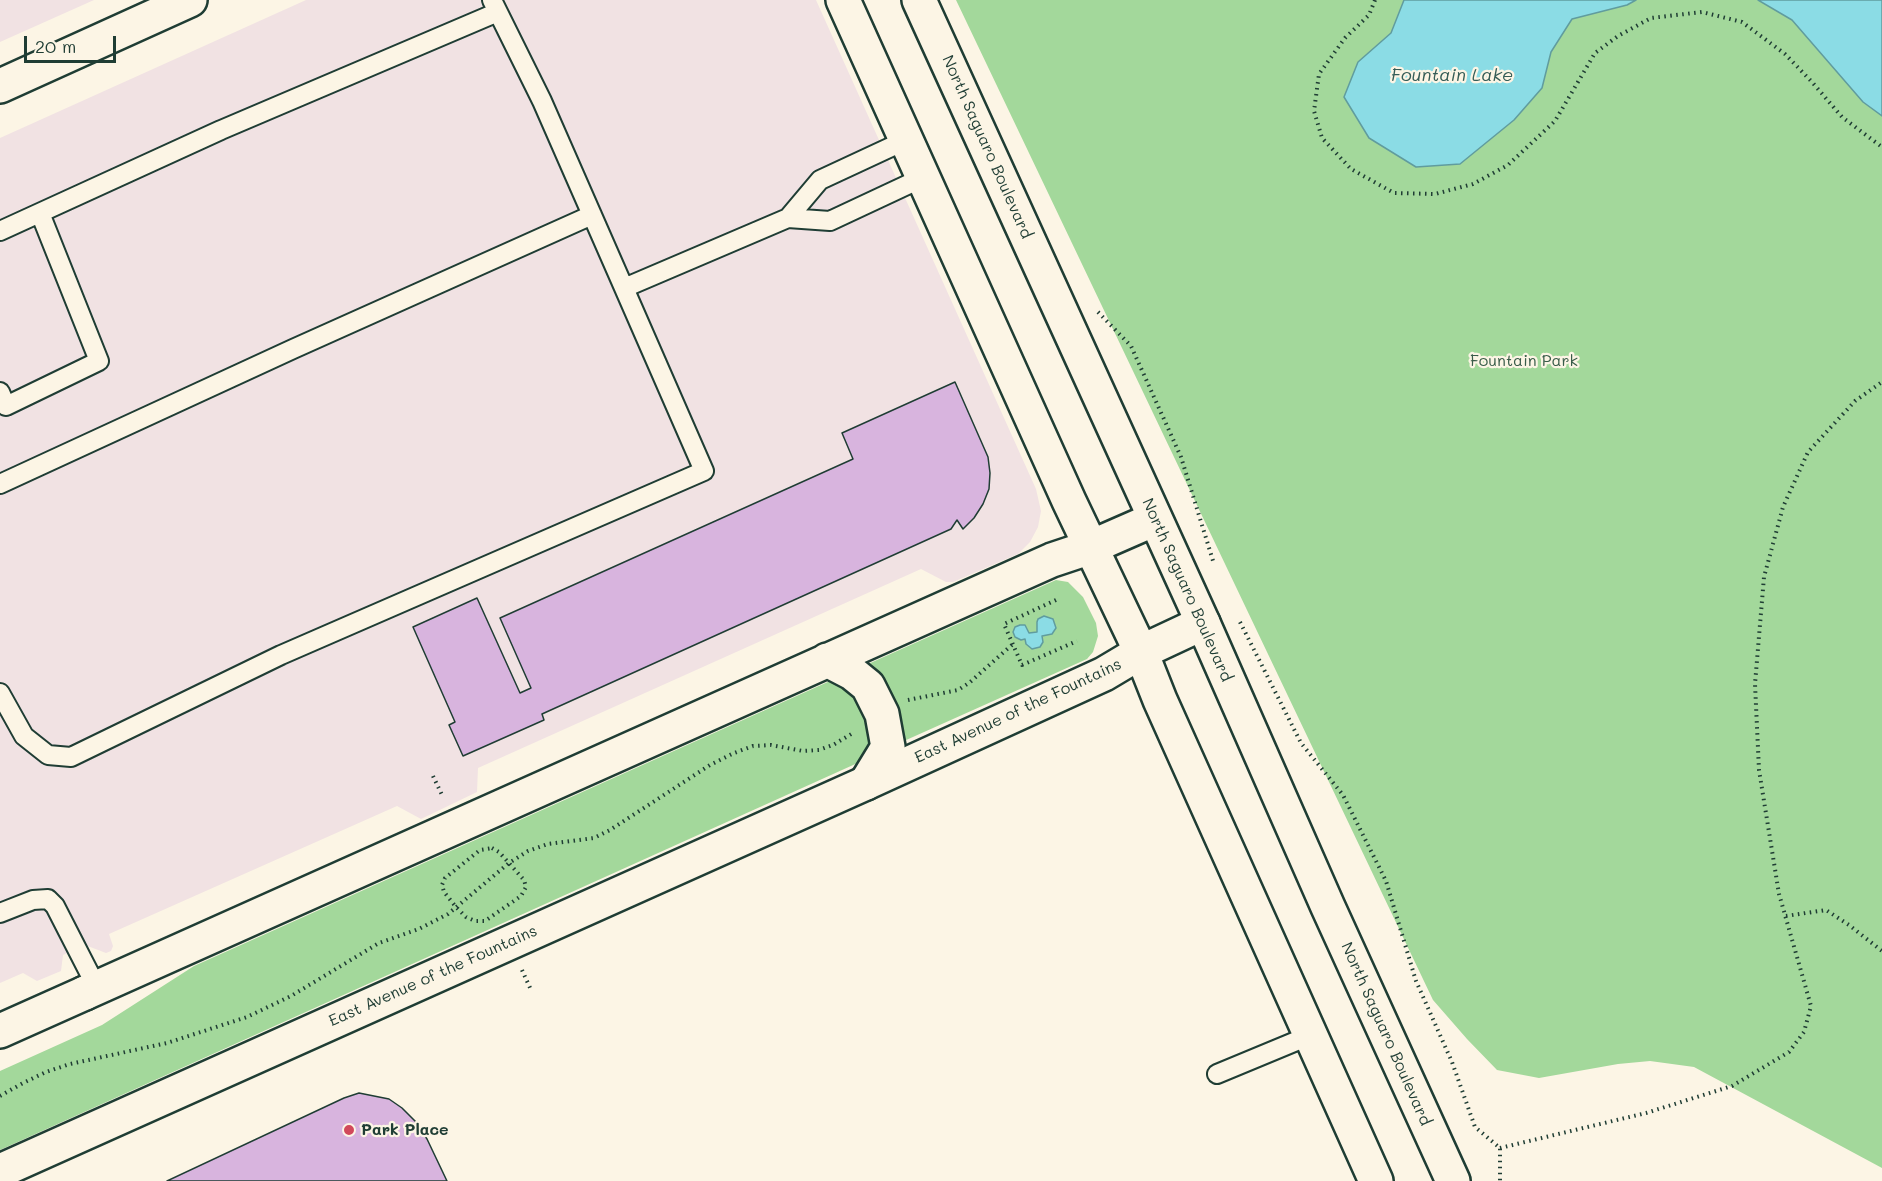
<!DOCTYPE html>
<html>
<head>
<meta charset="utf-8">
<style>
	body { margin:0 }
	#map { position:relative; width:1882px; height:1181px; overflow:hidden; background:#fcf5e5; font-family:Mali,sans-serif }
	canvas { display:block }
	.scale { position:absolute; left:24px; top:36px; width:92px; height:27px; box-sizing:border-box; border:3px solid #1f3d34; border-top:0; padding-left:8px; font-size:18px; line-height:21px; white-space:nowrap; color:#1f3d34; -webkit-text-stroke:4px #fcf5e5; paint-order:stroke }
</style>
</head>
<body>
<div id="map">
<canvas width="1882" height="1181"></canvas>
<div class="scale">20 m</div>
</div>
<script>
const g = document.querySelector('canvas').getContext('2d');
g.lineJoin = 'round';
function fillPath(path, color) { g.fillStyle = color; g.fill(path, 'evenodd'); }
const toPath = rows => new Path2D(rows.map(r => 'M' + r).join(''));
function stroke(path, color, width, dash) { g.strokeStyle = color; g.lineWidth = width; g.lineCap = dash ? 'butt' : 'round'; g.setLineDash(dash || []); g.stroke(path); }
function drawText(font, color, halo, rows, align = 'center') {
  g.font = font + ' Mali,sans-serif'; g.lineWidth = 4.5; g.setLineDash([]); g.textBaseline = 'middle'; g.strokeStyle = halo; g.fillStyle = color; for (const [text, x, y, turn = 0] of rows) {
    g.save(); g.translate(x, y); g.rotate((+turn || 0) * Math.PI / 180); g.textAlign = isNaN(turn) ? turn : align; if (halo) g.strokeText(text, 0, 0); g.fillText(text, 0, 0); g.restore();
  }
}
fillPath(toPath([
	[0,0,94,0,0,42],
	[306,0,816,0,1036,489,1041,511,1038,527,1030,542,1018,554,953,582,946,582,921,569,478,768,477,792,421,819,397,806,109,934,113,946,111,951,106,953,85,945,63,955,61,971,37,981,23,973,0,983,0,138]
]), '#f1e2e3');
fillPath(toPath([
	[956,0,1882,0,1882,1168,1694,1067,1650,1061,1618,1064,1539,1078,1497,1070,1467,1039,1433,1000],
	[1056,580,1068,582,1083,597,1096,623,1098,636,1093,652,1087,659,904,741,868,664],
	[830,681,837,681,852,686,876,740,862,761,0,1150,0,1071,102,1025,194,966]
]), '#a3d89b');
const water = toPath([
	[1404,0,1636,0,1627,5,1572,19,1551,52,1542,88,1514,120,1460,164,1416,167,1369,138,1344,97,1358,62,1391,33,1404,0],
	[1758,0,1882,0,1882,116,1863,102,1792,20,1758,0],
	[1044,616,1053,619,1056,628,1052,634,1042,636,1043,642,1040,647,1032,649,1026,644,1025,639,1021,640,1015,637,1013,632,1015,627,1020,625,1025,625,1029,633,1037,632,1037,622,1038,619,1044,616]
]);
fillPath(water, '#8bdce5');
stroke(water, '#609c9e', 1.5);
const building = toPath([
	[955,382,988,457,990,473,989,489,983,504,974,518,963,529,957,520,951,529,542,714,544,720,463,756,449,725,455,722,413,627,477,598,520,693,531,688,500,618,853,459,842,433,955,382],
	[359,1093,389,1099,402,1108,416,1122,427,1139,447,1181,167,1181,344,1098,359,1093]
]);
fillPath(building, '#d8b4de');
stroke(building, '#1f3d34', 1.5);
const service = toPath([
	[492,0,542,101,624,288,788,218,830,221,924,177],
	[788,218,820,180,906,140],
	[0,231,221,130,498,12],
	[0,392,6,406,99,361,40,213],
	[0,484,293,349,592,215],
	[0,693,24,736,48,755,71,757,281,655,704,471,624,288],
	[0,913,33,900,48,899,55,906,97,988],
	[1217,1074,1311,1035]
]);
const minor = toPath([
	[0,86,190,0],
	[827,660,852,673,868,686,882,714,888,747,866,783],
	[85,993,1052,560,1091,547,1155,519]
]);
const tertiary = toPath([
	[0,1031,85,993],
	[0,1171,866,783,1104,674,1141,652,1203,623]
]);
const secondary = toPath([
	[843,0,1069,501,1141,652,1160,700,1376,1181],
	[919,0,1203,623,1328,907,1453,1181]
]);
stroke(service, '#1f3d34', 22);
stroke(minor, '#1f3d34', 38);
stroke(tertiary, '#1f3d34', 38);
stroke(secondary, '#1f3d34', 38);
stroke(toPath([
	[1375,0,1369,15,1345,38,1319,74,1314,111,1322,138,1351,169,1394,193,1435,194,1473,184,1508,165,1555,121,1595,53,1618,36,1651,18,1702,12,1742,22,1785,54,1812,82,1842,117,1882,147],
	[1098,312,1131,346,1181,457,1214,564],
	[1056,600,1004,624,1022,665,1077,641],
	[1240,622,1301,743,1343,795,1386,881,1416,981,1452,1062,1475,1127,1500,1148,1500,1181],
	[908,700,958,690,969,683,1013,644],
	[433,776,443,797],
	[492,848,499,852,524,880,526,887,521,896,495,914,485,921,475,921,466,917,456,907,444,892,442,885,445,878,480,850,492,848],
	[1786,916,1826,910,1849,925,1882,951],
	[522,970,531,990],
	[0,1096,23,1083,46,1072,70,1064,167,1043,247,1017,291,996,379,943,419,929,448,914,509,863,528,851,548,844,594,838,610,830,710,765,734,753,753,746,771,745,803,751,819,750,833,745,853,733],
	[1500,1148,1646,1113,1732,1086,1789,1052,1804,1032,1811,1006,1779,894,1759,770,1755,684,1764,577,1783,507,1808,452,1855,401,1882,382]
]), '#1f3d34', 4, [1.5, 4.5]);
stroke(service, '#fcf5e5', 18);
stroke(minor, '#fcf5e5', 33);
stroke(tertiary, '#fcf5e5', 33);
stroke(secondary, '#fcf5e5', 33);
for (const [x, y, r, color] of [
	[349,1130,6,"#d1495b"]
]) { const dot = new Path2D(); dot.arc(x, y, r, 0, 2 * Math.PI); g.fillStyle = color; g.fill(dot); stroke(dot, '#fcf5e5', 2); }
drawText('16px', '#1f3d34', '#fcf5e5', [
	["North Saguaro Boulevard",987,147,66],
	["North Saguaro Boulevard",1187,590,66],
	["East Avenue of the Fountains",1018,711,-25],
	["East Avenue of the Fountains",433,976,-24],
	["North Saguaro Boulevard",1386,1034,66]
]);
drawText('16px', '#395c49', '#fcf5e5', [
	["Fountain Park",1524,361]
]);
drawText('bold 16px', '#1f3d34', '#fcf5e5', [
	["Park Place",361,1130]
], 'left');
drawText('italic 18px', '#355d57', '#fcf5e5', [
	["Fountain Lake",1452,75]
]);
</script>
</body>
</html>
